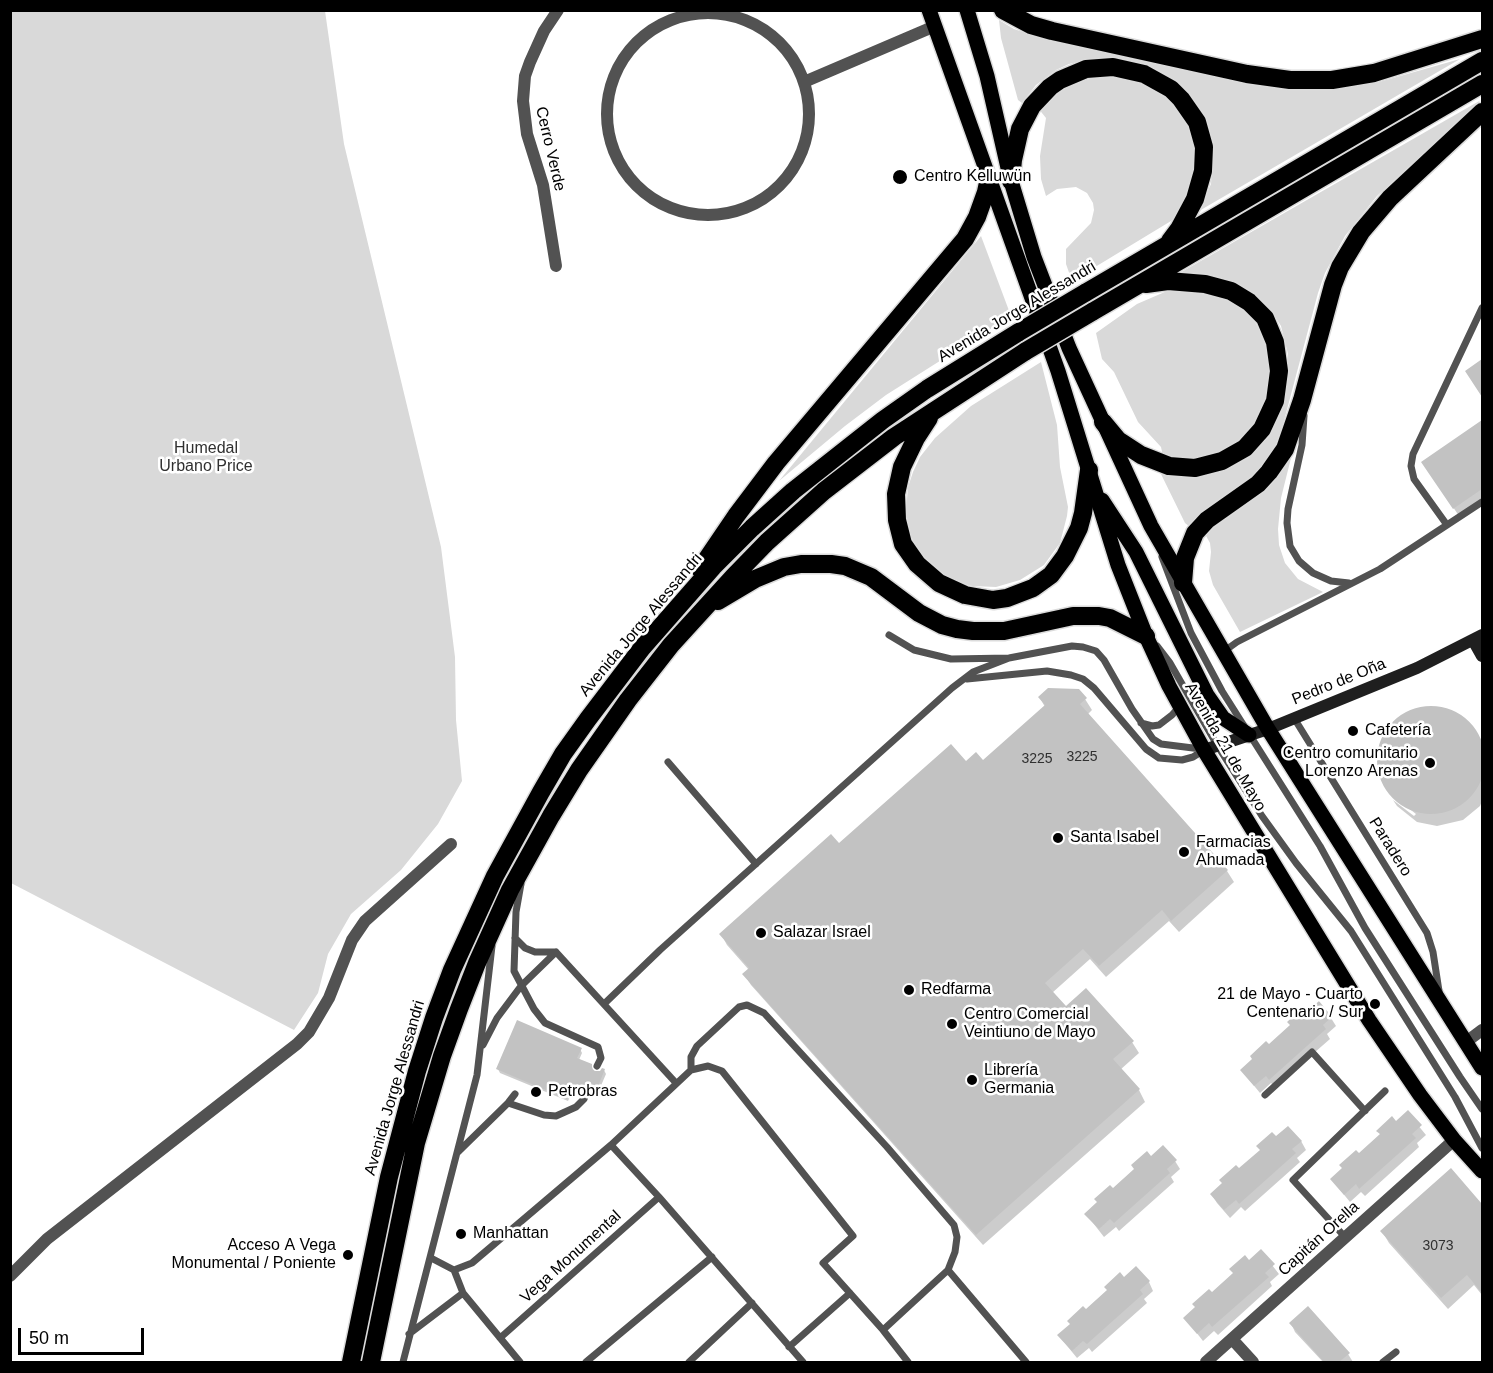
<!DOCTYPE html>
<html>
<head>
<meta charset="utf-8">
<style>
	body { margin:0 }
	#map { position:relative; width:1493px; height:1373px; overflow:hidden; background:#fff; font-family:Helvetica,sans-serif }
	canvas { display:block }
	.frame { position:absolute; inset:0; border:12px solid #000; pointer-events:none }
	.scale { position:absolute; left:18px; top:1328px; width:126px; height:27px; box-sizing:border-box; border:3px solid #000; border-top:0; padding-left:8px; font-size:18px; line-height:21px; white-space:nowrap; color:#000; -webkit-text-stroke:4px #fff; paint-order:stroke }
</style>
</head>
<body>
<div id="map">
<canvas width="1493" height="1373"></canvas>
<div class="frame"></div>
<div class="scale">50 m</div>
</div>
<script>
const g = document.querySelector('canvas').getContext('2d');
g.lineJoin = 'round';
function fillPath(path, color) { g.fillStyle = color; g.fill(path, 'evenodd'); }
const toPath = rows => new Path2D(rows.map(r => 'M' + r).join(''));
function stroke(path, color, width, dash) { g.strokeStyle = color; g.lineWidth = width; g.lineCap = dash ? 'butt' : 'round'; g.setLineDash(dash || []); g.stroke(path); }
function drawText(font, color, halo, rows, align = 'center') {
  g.font = font + ' Helvetica,sans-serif'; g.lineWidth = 5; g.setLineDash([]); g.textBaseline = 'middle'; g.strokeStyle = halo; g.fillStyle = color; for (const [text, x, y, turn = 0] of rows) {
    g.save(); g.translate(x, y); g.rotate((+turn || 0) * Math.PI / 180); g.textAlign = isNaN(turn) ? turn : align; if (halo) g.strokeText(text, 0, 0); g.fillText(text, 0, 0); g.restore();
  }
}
fillPath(toPath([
	[10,11,325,11,344,144,441,547,455,657,456,720,462,781,438,824,401,870,351,914,328,954,318,993,294,1030,11,883],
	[999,20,1014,29,1032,35,1250,83,1290,89,1333,89,1379,82,1460,59,1199,211,1211,184,1213,153,1206,123,1200,111,1184,90,1164,74,1148,66,1114,58,1096,58,1069,64,1056,70,1036,85,1022,103,1018,100,1001,38],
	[1104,76,1118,76,1144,82,1171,100,1186,119,1196,142,1197,164,1183,208,1171,221,1072,281,1066,264,1066,249,1091,223,1094,210,1093,203,1087,193,1076,187,1057,189,1046,196,1041,179,1040,156,1046,118,1038,108,1055,92,1080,81],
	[1481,100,1377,196,1345,236,1325,273,1318,293,1277,447,1267,466,1190,527,1185,523,1160,472,1183,477,1208,475,1233,465,1244,458,1265,438,1280,414,1287,385,1288,354,1281,326,1274,315,1256,296,1227,280,1211,275,1178,274],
	[981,236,1011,316,886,395,845,426,779,481],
	[1174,288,1188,288,1226,298,1237,304,1254,320,1267,344,1271,373,1266,400,1261,411,1255,422,1238,441,1229,449,1207,458,1185,460,1163,456,1161,447,1138,422,1114,372,1102,359,1096,333,1137,304],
	[1041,362,1057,425,1060,467,1068,507,1067,516,1060,543,1044,565,1020,580,996,587,972,586,960,583,948,578,928,563,914,543,909,531,906,511,908,487,913,472,920,457,935,438,971,406],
	[1291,458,1281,498,1278,529,1279,545,1285,563,1298,579,1323,592,1240,632,1213,585,1209,571,1211,552,1210,543,1205,534,1266,488]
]), '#d9d9d9');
fillPath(toPath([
	[1482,422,1482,505,1461,519,1423,462],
	[1040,698,1085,699,1092,710,1087,715,1227,871,1234,882,1179,932,1169,921,1106,977,1090,959,1052,993,1066,1008,1132,1042,1139,1053,1120,1070,1139,1090,1145,1102,983,1245,751,985,744,974,749,970,727,945,721,934,839,845,966,763,982,762,1045,707],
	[1427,708,1441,709,1459,716,1474,730,1482,745,1482,801,1480,806,1463,820,1437,826,1417,822,1397,806,1393,800,1414,816,1416,814,1389,793,1379,771,1378,754,1383,739,1392,725,1408,713],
	[1306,1014,1331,1018,1336,1026,1327,1034,1330,1039,1275,1087,1271,1083,1260,1093,1242,1071],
	[580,1049,582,1053,579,1060,591,1065,595,1073,604,1070,606,1074,597,1095,591,1088,580,1091,574,1088,568,1101,500,1073,498,1069],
	[1408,1113,1426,1135,1417,1143,1419,1147,1365,1196,1361,1192,1350,1202,1332,1180,1381,1135,1378,1131,1396,1123],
	[1301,1141,1306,1150,1297,1158,1300,1162,1245,1211,1241,1207,1230,1218,1217,1203,1212,1195,1239,1171],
	[1151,1158,1175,1161,1180,1169,1171,1177,1174,1182,1119,1231,1116,1227,1104,1237,1086,1214],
	[1450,1170,1482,1206,1482,1295,1474,1285,1448,1309,1389,1243,1382,1231],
	[1261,1251,1279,1274,1270,1282,1272,1286,1218,1335,1214,1331,1203,1341,1185,1318],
	[1124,1279,1149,1282,1153,1291,1144,1299,1147,1303,1092,1352,1089,1348,1077,1358,1059,1336],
	[1291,1323,1348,1354,1353,1362,1323,1362,1295,1332]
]), '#0003');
fillPath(toPath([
	[1482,359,1482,397,1465,371],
	[1482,420,1482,489,1453,509,1421,462],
	[1048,688,1079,689,1087,698,1080,704,1228,870,1171,921,1162,910,1099,966,1083,949,1045,983,1066,1006,1086,988,1134,1041,1113,1059,1140,1089,976,1235,742,974,749,968,719,934,831,834,839,843,951,744,966,761,976,752,983,760,1045,705,1038,697],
	'1377 760a54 54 0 1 1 108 0a54 54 0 1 1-108 0Z',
	[1319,1001,1332,1017,1323,1025,1326,1029,1269,1080,1266,1076,1254,1086,1240,1070,1252,1059,1250,1056,1266,1041,1269,1044,1290,1025,1287,1022,1302,1008,1307,1012],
	[517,1020,582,1048,577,1058,592,1064,592,1069,595,1071,600,1071,602,1068,605,1069,595,1094,588,1086,582,1088,572,1086,567,1099,496,1069],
	[1408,1110,1422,1125,1412,1134,1416,1138,1359,1189,1356,1184,1344,1195,1330,1179,1342,1168,1339,1165,1356,1150,1359,1153,1380,1134,1376,1131,1392,1116,1396,1121],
	[1288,1126,1302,1141,1292,1149,1296,1153,1239,1204,1236,1200,1224,1210,1210,1194,1222,1183,1219,1180,1236,1165,1239,1168,1260,1150,1256,1146,1272,1132,1276,1136],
	[1163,1145,1177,1160,1167,1169,1170,1173,1114,1223,1110,1219,1099,1229,1084,1214,1097,1202,1094,1199,1110,1185,1113,1188,1134,1169,1131,1165,1147,1151,1151,1156],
	[1451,1168,1482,1204,1482,1293,1467,1275,1441,1298,1380,1231],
	[1261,1249,1275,1264,1265,1273,1269,1277,1212,1327,1209,1323,1197,1334,1183,1318,1195,1307,1192,1304,1209,1289,1212,1292,1233,1273,1229,1269,1245,1255,1249,1260],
	[1136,1266,1150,1281,1140,1290,1143,1294,1087,1344,1083,1341,1072,1351,1057,1335,1070,1324,1067,1321,1083,1306,1086,1309,1107,1290,1104,1287,1120,1272,1124,1277],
	[1308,1306,1350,1353,1339,1362,1324,1362,1289,1323]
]), '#c2c2c2');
const primary = toPath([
	[929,10,1058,371,1118,565,1146,636,1169,686,1204,750,1369,1020,1420,1095,1454,1140,1482,1171],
	[967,10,987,76,1011,181,1034,257,1069,348,1151,526,1268,729,1482,1068],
	[1102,500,1136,552,1207,695,1223,718,1249,735]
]);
const highway = toPath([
	[1003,10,1031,25,1052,31,1247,74,1290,80,1332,80,1374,73,1482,39],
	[1011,181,1013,160,1020,129,1032,106,1050,87,1060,80,1086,69,1113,67,1144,74,1171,89,1181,99,1197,122,1204,147,1203,171,1195,199,1179,229,1170,241],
	[1085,293,1482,61],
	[1092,312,1482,84],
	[929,418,916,438,902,467,896,494,897,520,903,544,917,564,939,583,965,595,993,600,1007,598,1033,588,1051,575,1065,556,1079,528,1083,513,1089,470],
	[1103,422,1118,440,1141,455,1169,466,1195,468,1222,461,1245,448,1262,429,1275,401,1279,371,1275,342,1265,318,1249,302,1231,291,1205,284,1168,281,1146,284],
	[700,569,736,516,776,463,965,239,977,217,986,192,989,178],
	[1183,583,1185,558,1195,533,1207,520,1258,484,1269,472,1285,449,1302,400,1333,285,1340,267,1361,232,1390,198,1482,112],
	[718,601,755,579,784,567,801,564,831,564,845,566,871,577,919,613,942,625,957,629,973,631,1004,631,1073,616,1099,616,1110,618,1146,636],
	[351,1362,389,1177,417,1071,434,1018,452,970,495,876,541,792,563,754,588,719,642,648,713,567,752,528,793,491,883,420,927,389,1019,332],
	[371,1362,416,1143,442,1056,459,1009,477,963,510,890,551,816,579,770,628,700,671,645,733,577,767,542,824,491,894,437,1026,351]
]);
stroke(primary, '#dbdbdb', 18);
stroke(highway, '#dbdbdb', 21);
stroke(toPath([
	[1304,416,1302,445,1288,509,1287,523,1290,546,1299,561,1313,573,1331,581,1349,583],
	[1447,525,1414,479,1411,466,1413,454,1482,308],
	[1162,557,1191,633,1222,691,1320,846,1365,928,1460,1077,1482,1109],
	[889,635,914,650,951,659,1009,658,1072,646,1083,647,1096,651,1104,660,1132,709,1153,739,1161,744,1201,749],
	[1157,646,1170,663,1217,745,1262,816,1296,863,1351,931,1455,1097,1482,1148],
	[1223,652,1237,642,1380,569,1482,502],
	[967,679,1047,671,1071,675,1083,679,1094,688,1146,749,1159,758,1182,760,1193,757,1204,750],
	[1294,718,1427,933,1433,952,1439,991],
	[1141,723,1152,726,1159,725,1172,715,1179,707],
	[668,762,756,864],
	[521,884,516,912,514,971,534,1009,545,1023,598,1047,601,1058,597,1066],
	[515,938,525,948,535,952,556,952,676,1083],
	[604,1004,660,950,952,688,973,672,1009,658],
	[483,1045,497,1018,521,986,556,952],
	[691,1070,691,1057,697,1046,739,1007,747,1005,764,1013,887,1147,954,1225,957,1237,955,1252,948,1270,883,1330],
	[1265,1095,1312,1052,1365,1111],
	[508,1103,544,1115,556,1116,576,1107,584,1099,587,1091],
	[611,1145,659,1197,803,1362],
	[458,1152,508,1103,515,1094],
	[1345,1237,1293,1180,1385,1091],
	[431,1258,454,1270,463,1293,520,1362],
	[454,1270,472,1263,611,1145,691,1070,708,1066,722,1071,853,1236,823,1263,883,1330,908,1362],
	[948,1270,1026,1362],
	[409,1334,463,1293],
	[500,1338,659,1197],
	[789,1347,850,1293],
	[403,1362,477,1075,492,946],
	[586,1362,712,1257],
	[689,1362,752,1303],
	[1383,1362,1396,1352]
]), '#525252', 7);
stroke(toPath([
	'607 114a101 101 0 1 1 202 0a101 101 0 1 1-202 0Z',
	[804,82,935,26],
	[556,266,543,185,527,134,523,101,525,76,530,62,544,31,558,10],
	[1466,1042,1482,1030],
	[10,1276,47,1239,297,1044,309,1032,329,998,352,940,365,921,451,844],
	[1232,1339,1253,1362],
	[1206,1362,1454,1140]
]), '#525252', 12);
stroke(toPath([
	[1473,640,1482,656],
	[1204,750,1268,729,1417,668,1482,635]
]), '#1f1f1f', 12);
stroke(primary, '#000', 15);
stroke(highway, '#000', 18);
const highwayBridge = toPath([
	[1019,332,1085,293],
	[1026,351,1092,312]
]);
stroke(highwayBridge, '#dbdbdb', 21, []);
stroke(highwayBridge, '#000', 18);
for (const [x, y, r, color] of [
	[900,177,8,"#000"],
	[1353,731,6,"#000"],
	[1430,763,6,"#000"],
	[1058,838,6,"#000"],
	[1184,852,6,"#000"],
	[761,933,6,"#000"],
	[909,990,6,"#000"],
	[1375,1004,6,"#000"],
	[952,1024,6,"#000"],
	[972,1080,6,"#000"],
	[536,1092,6,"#000"],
	[461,1234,6,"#000"],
	[348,1255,6,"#000"]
]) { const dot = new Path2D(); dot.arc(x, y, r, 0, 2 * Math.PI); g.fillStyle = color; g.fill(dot); stroke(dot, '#fff', 2); }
drawText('14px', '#303030', null, [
	["3225",1082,757],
	["3225",1037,759],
	["3073",1438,1246]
]);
drawText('16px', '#000', '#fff', [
	["Cerro Verde",550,149,77],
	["Avenida Jorge Alessandri",1017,312,-31],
	["Avenida Jorge Alessandri",641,625,-50],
	["Pedro de Oña",1339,682,-22],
	["Avenida 21 de Mayo",1225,747,60],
	["Paradero",1390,847,58],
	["Avenida Jorge Alessandri",395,1088,-74],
	["Capitán Orella",1319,1239,-42],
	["Vega Monumental",571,1257,-42]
]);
drawText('16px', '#000', '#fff', [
	["Centro Kelluwün",914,177],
	["Cafetería",1365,731],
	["Centro comunitario",1418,754,"right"],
	["Lorenzo Arenas",1418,772,"right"],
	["Santa Isabel",1070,838],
	["Farmacias",1196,843],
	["Ahumada",1196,861],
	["Salazar Israel",773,933],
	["Redfarma",921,990],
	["21 de Mayo - Cuarto",1363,995,"right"],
	["Centenario / Sur",1363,1013,"right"],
	["Centro Comercial",964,1015],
	["Veintiuno de Mayo",964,1033],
	["Librería",984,1071],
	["Germania",984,1089],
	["Petrobras",548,1092],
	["Manhattan",473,1234],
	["Acceso A Vega",336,1246,"right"],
	["Monumental / Poniente",336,1264,"right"]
], 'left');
drawText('16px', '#303030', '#fff', [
	["Humedal",206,449],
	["Urbano Price",206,467]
]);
</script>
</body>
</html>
